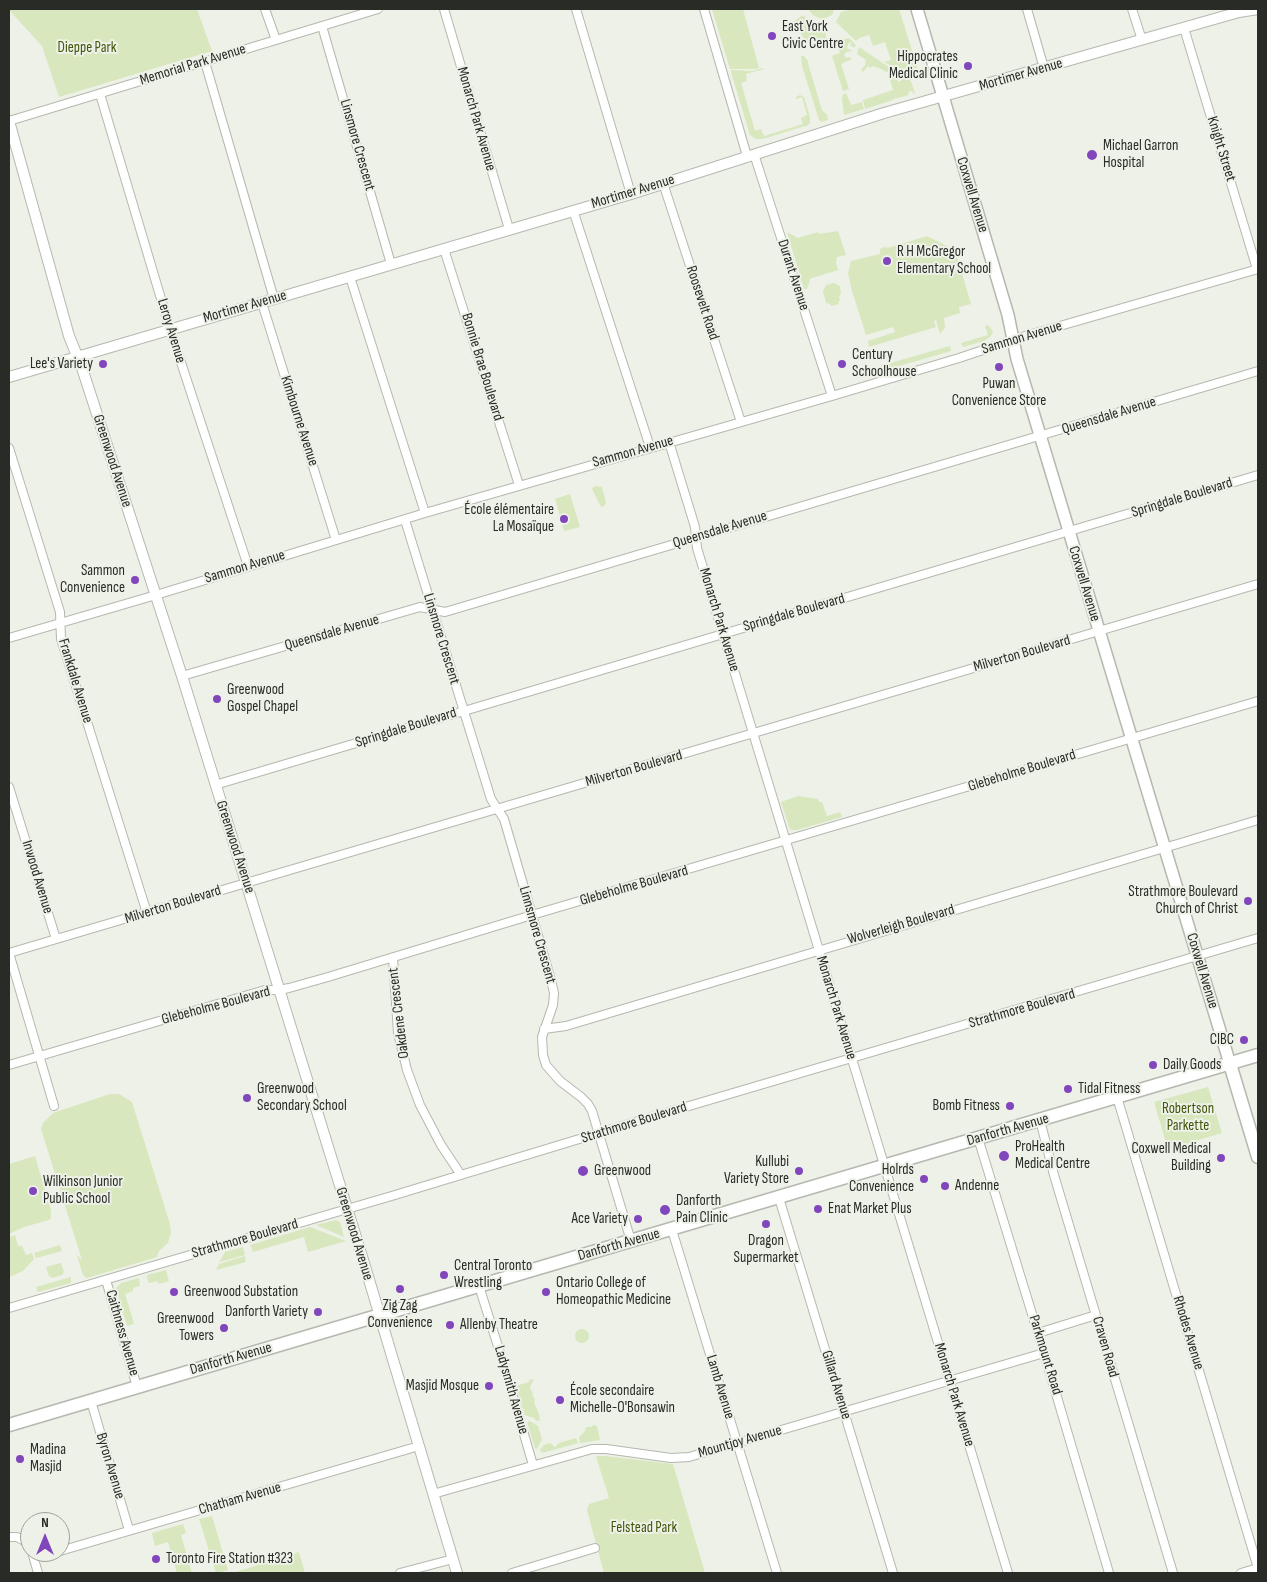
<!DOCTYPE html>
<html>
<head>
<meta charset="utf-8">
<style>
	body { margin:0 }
	#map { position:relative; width:1267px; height:1582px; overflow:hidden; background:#edf1e7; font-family:"Sofia Sans Condensed",sans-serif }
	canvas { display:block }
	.frame { position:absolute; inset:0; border:10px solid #292b27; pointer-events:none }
	.north { position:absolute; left:20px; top:1512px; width:50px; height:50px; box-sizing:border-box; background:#edf1e7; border:1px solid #9fa29a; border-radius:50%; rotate:0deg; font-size:14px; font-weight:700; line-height:20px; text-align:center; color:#292b27 }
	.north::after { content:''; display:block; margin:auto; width:18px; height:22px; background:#8146bc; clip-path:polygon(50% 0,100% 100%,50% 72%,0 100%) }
</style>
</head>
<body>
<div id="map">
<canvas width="1267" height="1582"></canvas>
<div class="frame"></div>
<div class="north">N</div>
</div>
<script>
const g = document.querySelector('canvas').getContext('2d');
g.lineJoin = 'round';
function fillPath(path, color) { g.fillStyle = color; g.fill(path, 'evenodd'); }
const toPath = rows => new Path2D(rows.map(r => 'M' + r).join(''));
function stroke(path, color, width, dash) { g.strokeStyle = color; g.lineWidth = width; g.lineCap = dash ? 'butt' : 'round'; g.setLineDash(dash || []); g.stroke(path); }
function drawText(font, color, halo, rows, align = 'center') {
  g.font = font + ' "Sofia Sans Condensed",sans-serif'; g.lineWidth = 4; g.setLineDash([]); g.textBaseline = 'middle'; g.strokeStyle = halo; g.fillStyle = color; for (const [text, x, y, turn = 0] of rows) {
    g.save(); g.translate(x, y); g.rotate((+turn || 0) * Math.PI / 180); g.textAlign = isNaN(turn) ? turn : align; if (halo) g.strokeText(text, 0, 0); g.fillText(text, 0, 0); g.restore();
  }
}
fillPath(toPath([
	[9,9,197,9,212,51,59,97,42,46,9,10],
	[712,9,743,9,759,68,754,69,730,69],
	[808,9,834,9,832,15,823,19,814,16],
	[853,9,899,9,920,76,912,77,884,62,891,60,885,42,873,46,869,35,859,38,856,41,836,22,841,12],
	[803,15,814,25,824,27,827,39,808,44,793,22],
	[849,38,856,45,854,48,850,45,851,43,849,42,847,48,852,51,846,52,844,55,846,58,850,57,852,59,841,64,849,89,843,91,832,56,840,53,838,47,836,47,834,42],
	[859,47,896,72,896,73,892,75,879,68,873,66,870,68,868,66,863,72,861,70,866,64,865,63,866,60,857,54],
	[801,56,804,56,808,61,808,64,822,110,827,115,828,120,821,122,819,120,802,66],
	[762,68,764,69,746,74,747,81,741,83,755,131,761,129,764,136,803,124,801,118,807,115,802,97,796,99,796,97,800,95,804,97,810,117,810,123,808,125,763,139,756,139,750,135,731,72,732,70,753,71],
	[898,74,911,81,915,94,914,94,912,91,908,92,909,95,893,99,893,100,865,109,863,100,893,90,890,79,895,79,900,82,902,79,897,75],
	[846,93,851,105,862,102,864,109,844,115,842,98,843,95],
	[838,231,846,255,837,257,836,263,838,270,809,279,810,280,807,289,804,289,787,232,798,238,818,232,819,234],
	[927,236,955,250,971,304,959,307,960,313,944,318,945,327,940,334,936,320,934,321,936,327,869,347,868,341,895,332,893,327,866,335,852,291,848,273,851,261,880,254,880,249,885,247,888,248],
	[834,283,840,286,841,293,839,296,840,301,838,301,839,304,831,306,830,304,826,303,823,291,826,285],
	[987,325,990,327,993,332,990,337,984,341,963,347,961,343,988,335,985,326],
	[950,346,951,351,878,372,876,367],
	[595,486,602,487,606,503,604,506,601,507,592,489],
	[570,494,580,527,564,531,555,499],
	[798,796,818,799,819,802,822,802,827,816,840,812,842,817,797,830,791,830,789,827,781,802],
	[1208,1087,1222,1133,1168,1149,1154,1102],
	[110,1094,119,1094,132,1102,170,1224,171,1233,168,1243,159,1251,157,1257,87,1278,83,1275,77,1255,82,1260,41,1129,43,1123,53,1113],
	[35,1156,51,1210,51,1218,49,1220,24,1227,9,1234,9,1164],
	[336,1220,340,1222,344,1237,316,1225],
	[310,1227,346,1241,308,1252,304,1237,253,1252,250,1245],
	[15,1235,18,1246,22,1246,26,1255,32,1253,34,1259,23,1271,9,1277,9,1239,10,1237],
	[60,1245,62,1251,36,1258,34,1253],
	[243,1247,245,1255,219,1262,225,1252],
	[245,1256,246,1262,216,1270,219,1264],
	[61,1263,64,1272,62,1275,52,1278,49,1276,46,1267],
	[166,1270,169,1281,159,1284,157,1281,150,1283,148,1282,147,1275],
	[71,1277,71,1283,38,1292,37,1290,36,1287],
	[139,1278,140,1286,133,1288,133,1291,125,1294,134,1324,127,1326,116,1288,121,1283],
	'575 1336a7 7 0 1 1 14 0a7 7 0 1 1-14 0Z',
	[534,1379,530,1387,531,1391,533,1392,532,1394,535,1400,534,1402,539,1414,540,1420,537,1421,532,1417,530,1417,525,1415,516,1386,529,1382,529,1380],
	[530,1421,538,1426,542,1439,537,1449,535,1448,527,1422],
	[593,1425,597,1426,600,1440,580,1443,579,1437,585,1431,586,1427,592,1427],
	[576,1438,578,1443,542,1453,540,1450,544,1445,550,1443,555,1447,559,1443],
	[596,1456,605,1456,673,1464,705,1573,604,1573,587,1510,589,1504,609,1498],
	[212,1516,228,1570,217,1573,216,1573,199,1519],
	[183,1524,186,1533,181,1535,192,1573,177,1573,168,1542,155,1546,152,1533],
	[299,1552,305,1573,233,1573]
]), '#d8e7bd');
const minor = toPath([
	[265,9,276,40],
	[444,9,509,229],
	[576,9,631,194],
	[704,9,747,156],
	[1027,9,1044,68],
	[1132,9,1142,40],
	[322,26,391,264],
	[1184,28,1257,269],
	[205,62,274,299],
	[100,94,170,329,248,566],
	[9,121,378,9],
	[754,154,832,396],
	[663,183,741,422],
	[573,210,650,447],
	[444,249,519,485],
	[350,277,425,513],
	[262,303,336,540],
	[669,442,695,527,697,548,723,634,1008,1573],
	[9,448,60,612,61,639,147,913],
	[405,520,491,799,504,819,551,980,554,993,553,1005,542,1037,543,1055,546,1065,560,1081,581,1097,588,1104,592,1111,631,1241],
	[9,638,156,595,425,513,832,396,959,358,1025,336,1258,269],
	[182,676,420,607,445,612,1258,371],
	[215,785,1258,475],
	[9,787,56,939],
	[9,953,1258,584],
	[9,953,54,1106],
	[393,958,398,1033,407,1070,420,1105,441,1145,461,1175],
	[544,1029,566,1026,1258,820],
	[9,1065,265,990,279,990,289,988,328,977,532,915,1258,701],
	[1117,1097,1258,1568],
	[1040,1120,1054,1175,1173,1573],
	[978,1138,1044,1353,1109,1573],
	[779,1198,893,1573],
	[672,1230,777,1573],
	[106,1280,137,1387],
	[479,1286,502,1359,533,1465],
	[9,1308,395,1195,645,1119,1258,938],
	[1038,1333,1096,1315],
	[91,1401,129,1530],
	[433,1494,592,1449,606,1449,671,1458,689,1457,1044,1353],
	[9,1537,17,1537,26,1542,30,1547],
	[60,1551,419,1446],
	[32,1552,38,1573],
	[33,1554,42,1556,55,1552],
	[400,1573,453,1559],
	[512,1573,595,1548],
	[1241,1573,1258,1568]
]);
const tertiary = toPath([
	[9,121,69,336,82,368,182,676,364,1263,457,1573],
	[9,377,631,194,884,113,1239,12,1258,9]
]);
const secondary = toPath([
	[917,9,1008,315,1017,359,1230,1064]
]);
const primary = toPath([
	[1230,1064,1258,1157],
	[9,1425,1258,1055]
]);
stroke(minor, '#b5b8af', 10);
stroke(tertiary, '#b5b8af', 12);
stroke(secondary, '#b5b8af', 14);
stroke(primary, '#b5b8af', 15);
stroke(minor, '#fff', 8);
stroke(tertiary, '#fff', 10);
stroke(secondary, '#fff', 11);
stroke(primary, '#fff', 12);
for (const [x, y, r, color] of [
	[772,36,5,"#8146bc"],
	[968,66,5,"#8146bc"],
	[1092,155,6,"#8146bc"],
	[887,261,5,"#8146bc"],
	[103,364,5,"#8146bc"],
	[842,364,5,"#8146bc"],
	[999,367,5,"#8146bc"],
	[564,519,5,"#8146bc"],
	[135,580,5,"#8146bc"],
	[217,699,5,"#8146bc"],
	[1248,901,5,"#8146bc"],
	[1244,1040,5,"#8146bc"],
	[1153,1065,5,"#8146bc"],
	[1068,1089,5,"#8146bc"],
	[247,1098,5,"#8146bc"],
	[1010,1106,5,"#8146bc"],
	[1004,1156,6,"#8146bc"],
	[1221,1158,5,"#8146bc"],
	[583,1171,6,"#8146bc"],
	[799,1171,5,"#8146bc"],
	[924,1179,5,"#8146bc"],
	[945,1186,5,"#8146bc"],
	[33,1191,5,"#8146bc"],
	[818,1209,5,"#8146bc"],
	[665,1210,6,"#8146bc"],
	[638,1219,5,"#8146bc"],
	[766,1224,5,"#8146bc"],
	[444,1275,5,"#8146bc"],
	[400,1289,5,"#8146bc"],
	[174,1292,5,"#8146bc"],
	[546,1292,5,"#8146bc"],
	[318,1312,5,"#8146bc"],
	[450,1325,5,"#8146bc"],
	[224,1328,5,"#8146bc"],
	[489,1386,5,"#8146bc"],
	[560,1400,5,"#8146bc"],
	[20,1459,5,"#8146bc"],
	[156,1559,5,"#8146bc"]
]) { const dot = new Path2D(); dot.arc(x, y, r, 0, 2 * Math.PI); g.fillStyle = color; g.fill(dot); stroke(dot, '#edf1e7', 2); }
drawText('15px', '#292b27', '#edf1e7', [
	["East York",782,27],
	["Civic Centre",782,44],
	["Hippocrates",958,57,"right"],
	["Medical Clinic",958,74,"right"],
	["Michael Garron",1103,146],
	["Hospital",1103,163],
	["R H McGregor",897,252],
	["Elementary School",897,269],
	["Century",852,355],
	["Schoolhouse",852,372],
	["Lee's Variety",93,364,"right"],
	["Puwan",999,384,"center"],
	["Convenience Store",999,401,"center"],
	["École élémentaire",554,510,"right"],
	["La Mosaïque",554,527,"right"],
	["Sammon",125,571,"right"],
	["Convenience",125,588,"right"],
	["Greenwood",227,690],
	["Gospel Chapel",227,707],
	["Strathmore Boulevard",1238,892,"right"],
	["Church of Christ",1238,909,"right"],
	["CIBC",1234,1040,"right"],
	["Daily Goods",1163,1065],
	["Greenwood",257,1089],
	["Secondary School",257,1106],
	["Tidal Fitness",1078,1089],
	["Bomb Fitness",1000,1106,"right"],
	["ProHealth",1015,1147],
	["Medical Centre",1015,1164],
	["Coxwell Medical",1211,1149,"right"],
	["Building",1211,1166,"right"],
	["Kullubi",789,1162,"right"],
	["Variety Store",789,1179,"right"],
	["Holrds",914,1170,"right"],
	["Convenience",914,1187,"right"],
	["Greenwood",594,1171],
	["Wilkinson Junior",43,1182],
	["Public School",43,1199],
	["Andenne",955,1186],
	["Danforth",676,1201],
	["Pain Clinic",676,1218],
	["Enat Market Plus",828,1209],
	["Ace Variety",628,1219,"right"],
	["Dragon",766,1241,"center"],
	["Supermarket",766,1258,"center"],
	["Central Toronto",454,1266],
	["Wrestling",454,1283],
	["Ontario College of",556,1283],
	["Homeopathic Medicine",556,1300],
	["Greenwood Substation",184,1292],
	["Zig Zag",400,1306,"center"],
	["Convenience",400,1323,"center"],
	["Danforth Variety",308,1312,"right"],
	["Greenwood",214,1319,"right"],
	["Towers",214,1336,"right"],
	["Allenby Theatre",460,1325],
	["Masjid Mosque",479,1386,"right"],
	["École secondaire",570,1391],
	["Michelle-O'Bonsawin",570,1408],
	["Madina",30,1450],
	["Masjid",30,1467],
	["Toronto Fire Station #323",166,1559]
], 'left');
drawText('15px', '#42560c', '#edf1e7', [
	["Dieppe Park",87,48],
	["Robertson",1188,1109],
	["Parkette",1188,1126],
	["Felstead Park",644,1528]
]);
drawText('15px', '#292b27', '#edf1e7', [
	["Memorial Park Avenue",193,65,-17],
	["Mortimer Avenue",1021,75,-16],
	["Monarch Park Avenue",476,119,74],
	["Linsmore Crescent",357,145,74],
	["Knight Street",1221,149,73],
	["Mortimer Avenue",633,192,-17],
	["Coxwell Avenue",972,195,73],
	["Durant Avenue",793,275,72],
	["Roosevelt Road",702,303,72],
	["Mortimer Avenue",245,307,-16],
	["Leroy Avenue",171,331,73],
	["Sammon Avenue",1022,338,-17],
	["Bonnie Brae Boulevard",482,367,73],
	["Queensdale Avenue",1109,416,-17],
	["Kimbourne Avenue",299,421,72],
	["Sammon Avenue",633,452,-16],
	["Greenwood Avenue",112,461,72],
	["Springdale Boulevard",1182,498,-17],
	["Queensdale Avenue",720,530,-17],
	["Sammon Avenue",245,567,-17],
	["Coxwell Avenue",1084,584,73],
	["Springdale Boulevard",794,613,-16],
	["Monarch Park Avenue",719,620,73],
	["Queensdale Avenue",332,633,-16],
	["Linsmore Crescent",441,639,73],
	["Milverton Boulevard",1022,654,-16],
	["Frankdale Avenue",75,681,73],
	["Springdale Boulevard",406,728,-17],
	["Milverton Boulevard",634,769,-16],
	["Glebeholme Boulevard",1022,771,-17],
	["Greenwood Avenue",235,847,72],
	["Inwood Avenue",37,877,73],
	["Glebeholme Boulevard",634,886,-16],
	["Milverton Boulevard",173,905,-17],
	["Wolverleigh Boulevard",901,925,-16],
	["Linnsmore Crescent",537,935,74],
	["Coxwell Avenue",1202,971,73],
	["Glebeholme Boulevard",216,1006,-15],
	["Monarch Park Avenue",836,1008,73],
	["Strathmore Boulevard",1022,1009,-16],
	["Oakdene Crescent",399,1013,-97],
	["Strathmore Boulevard",634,1123,-17],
	["Danforth Avenue",1008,1130,-16],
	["Greenwood Avenue",354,1234,73],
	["Strathmore Boulevard",245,1239,-16],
	["Danforth Avenue",619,1245,-16],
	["Caithness Avenue",122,1333,74],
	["Rhodes Avenue",1188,1333,73],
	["Craven Road",1105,1347,74],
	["Parkmount Road",1045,1355,73],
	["Danforth Avenue",231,1359,-16],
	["Gillard Avenue",836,1385,73],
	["Lamb Avenue",720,1387,73],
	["Ladysmith Avenue",511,1390,74],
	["Monarch Park Avenue",954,1395,73],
	["Mountjoy Avenue",740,1442,-16],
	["Byron Avenue",110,1466,73],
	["Chatham Avenue",240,1499,-16]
]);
</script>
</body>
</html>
